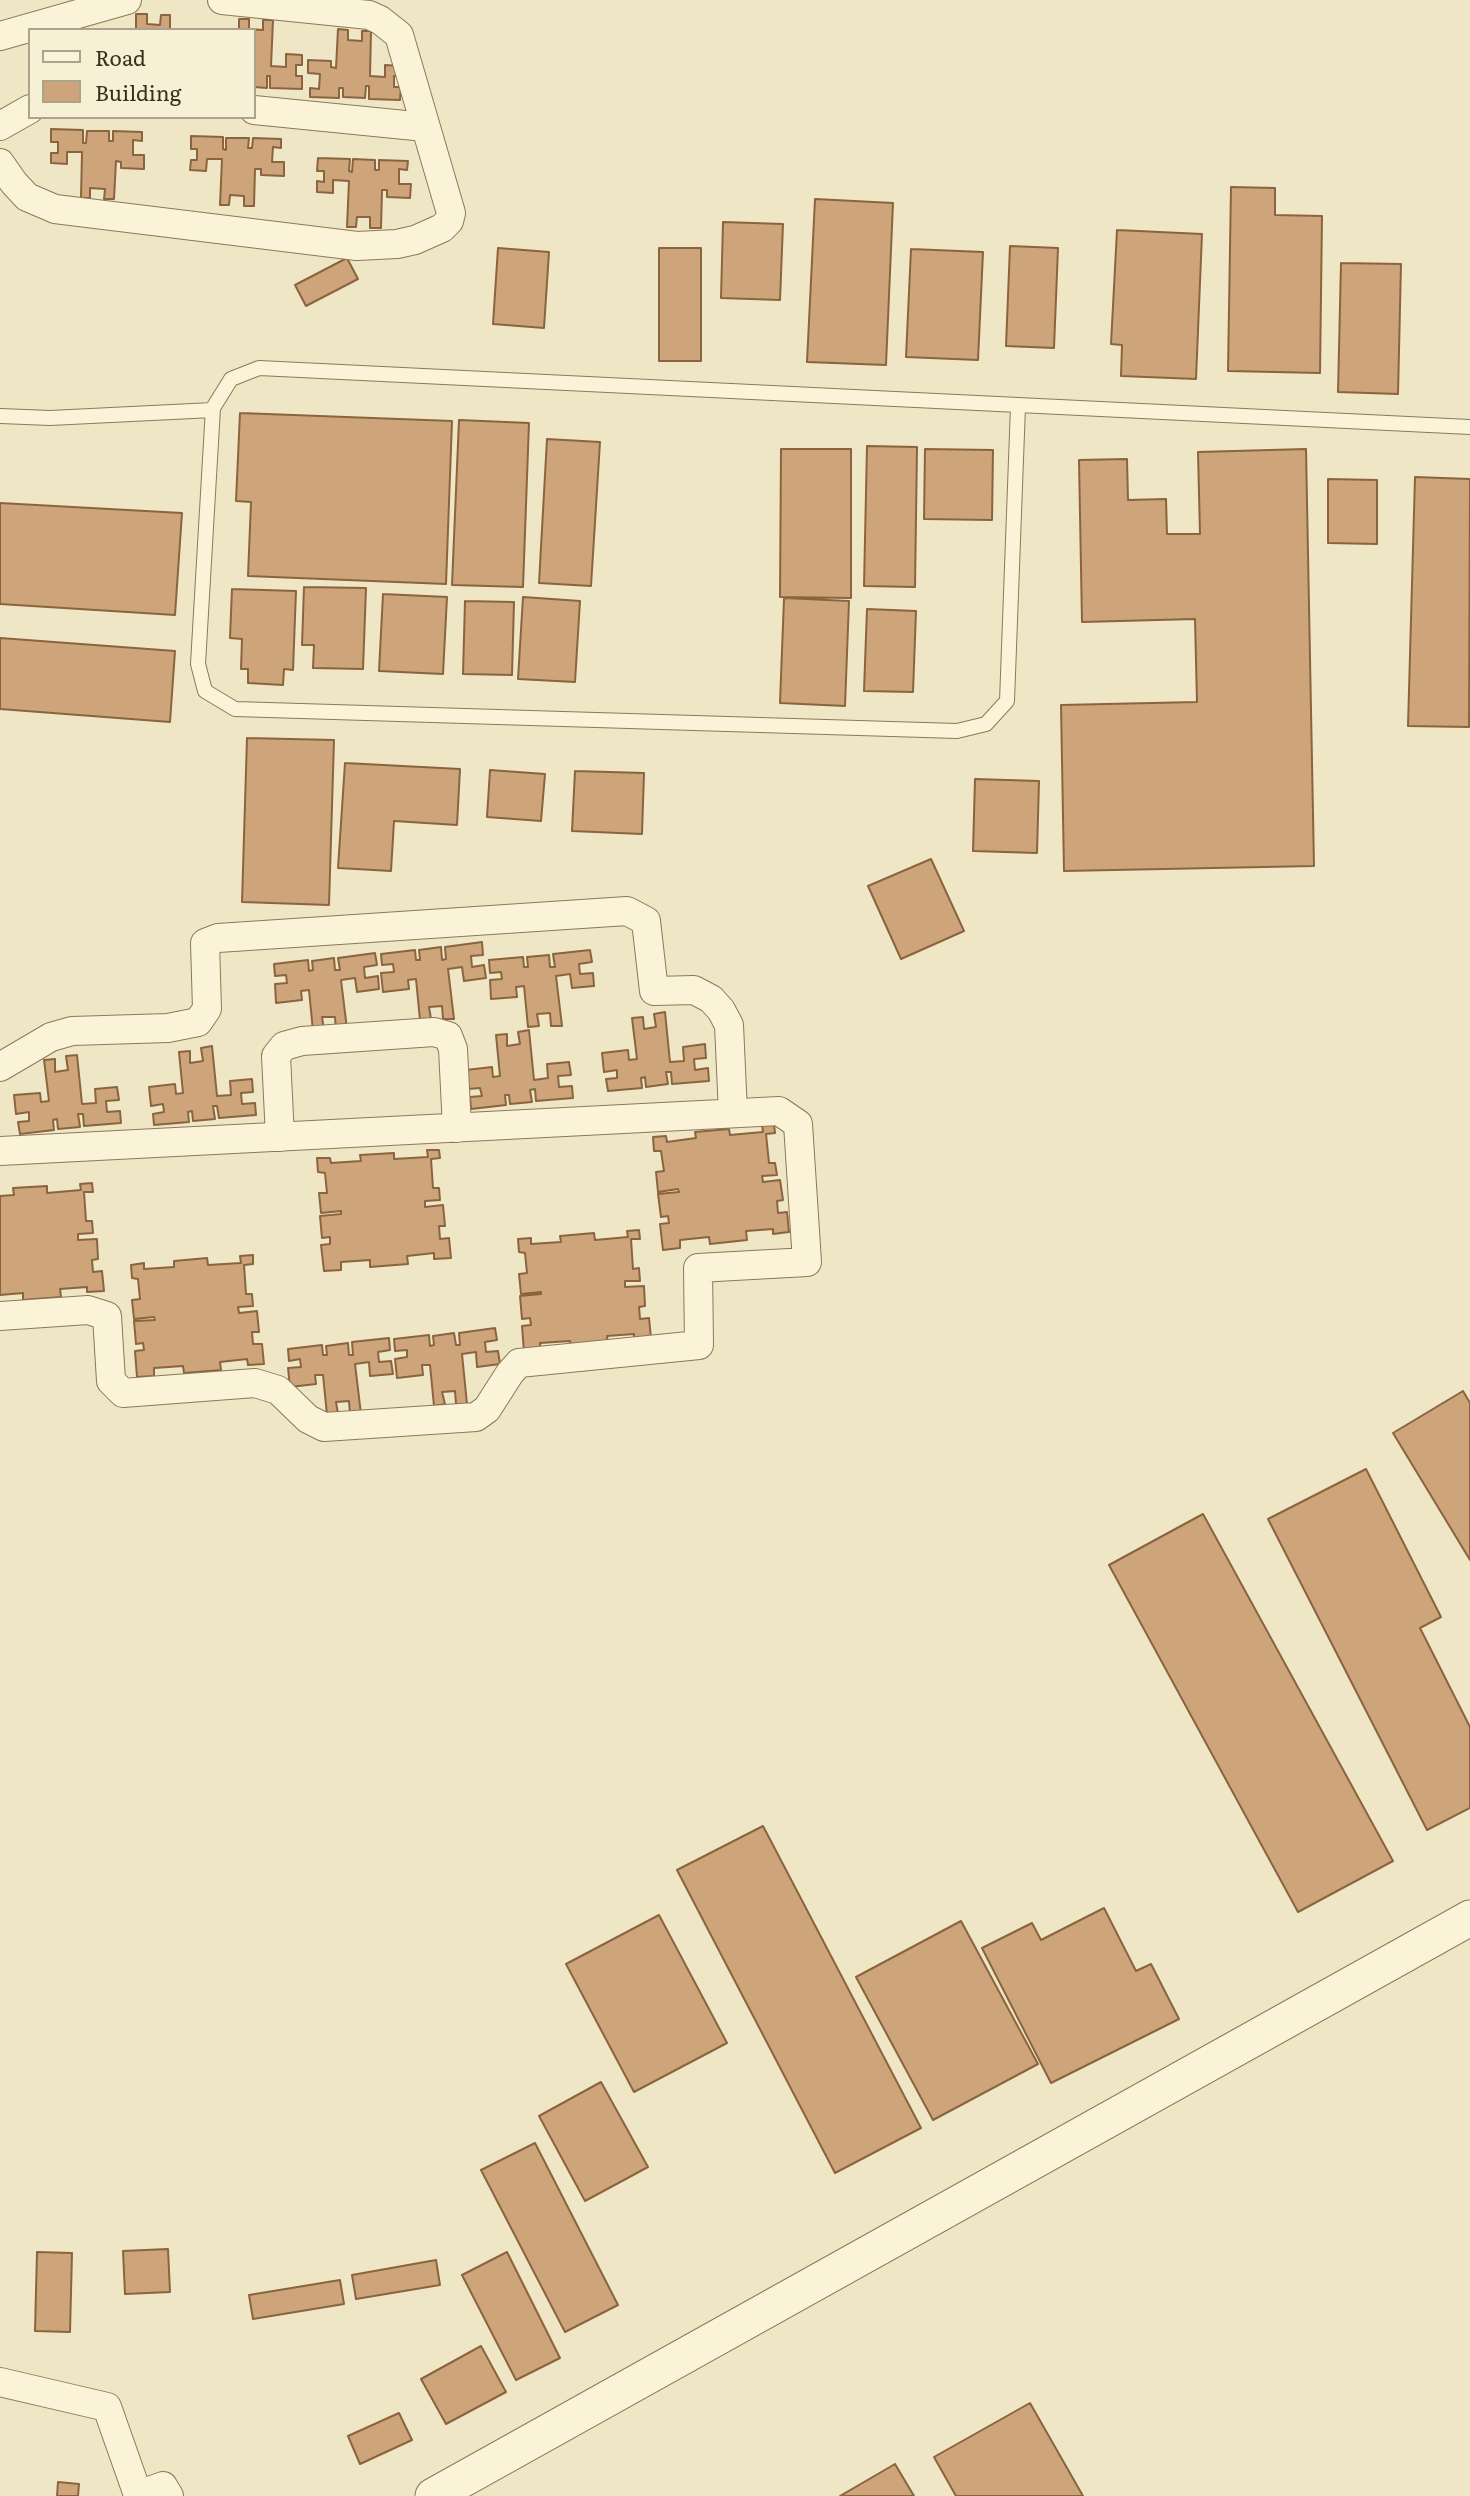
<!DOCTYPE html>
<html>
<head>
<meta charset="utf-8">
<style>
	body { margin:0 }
	#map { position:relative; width:1470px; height:2496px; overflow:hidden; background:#efe6c5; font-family:Literata,serif }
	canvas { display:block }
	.legend { position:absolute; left:28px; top:28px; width:228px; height:91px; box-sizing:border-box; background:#f6f0d4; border:2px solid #aba38b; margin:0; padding:9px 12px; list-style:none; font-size:21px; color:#3a2f1e }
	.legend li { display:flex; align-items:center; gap:14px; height:35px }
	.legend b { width:35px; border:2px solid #aba38b }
</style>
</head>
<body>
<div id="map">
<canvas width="1470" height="2496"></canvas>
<ul class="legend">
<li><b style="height:9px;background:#faf3d8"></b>Road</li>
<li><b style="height:19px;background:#cea57a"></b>Building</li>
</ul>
</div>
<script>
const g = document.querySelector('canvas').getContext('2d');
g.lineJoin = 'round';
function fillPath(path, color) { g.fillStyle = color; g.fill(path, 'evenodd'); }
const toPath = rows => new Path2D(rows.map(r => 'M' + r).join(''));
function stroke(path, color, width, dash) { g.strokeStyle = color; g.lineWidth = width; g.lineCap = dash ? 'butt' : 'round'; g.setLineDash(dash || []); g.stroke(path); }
const building = toPath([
	[136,14,147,14,147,24,160,25,161,15,170,15,170,30,136,30,136,14],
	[239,19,249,19,249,29,263,30,263,20,273,20,271,66,286,67,286,54,302,55,302,65,296,65,296,76,302,76,302,89,270,88,270,76,267,76,267,88,254,87,254,30,239,30,239,19],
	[338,29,348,30,348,40,362,41,362,31,371,31,370,76,385,77,385,65,401,66,401,76,394,76,394,87,401,87,400,100,369,99,369,86,366,86,365,98,343,97,343,88,339,88,339,98,310,97,310,88,319,89,320,74,308,73,308,60,331,61,331,67,336,68,338,29],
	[51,129,83,130,83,143,86,143,87,131,109,131,109,141,113,141,113,131,142,132,142,141,133,140,133,155,144,155,144,169,121,168,121,162,116,161,114,199,104,199,105,189,90,188,90,198,81,198,82,152,67,152,67,164,51,163,51,153,58,153,58,142,51,142,51,129],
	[191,136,223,137,223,149,226,150,226,138,249,138,248,148,252,148,253,138,281,139,281,148,273,147,272,162,284,162,284,176,261,175,261,169,255,169,254,206,244,206,244,196,230,195,229,205,220,205,222,159,207,159,206,171,190,170,191,160,197,160,197,149,191,149,191,136],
	[318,158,350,159,349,171,352,172,353,159,375,160,375,170,379,170,379,160,408,161,407,170,399,169,399,184,411,184,410,198,387,197,387,190,382,190,381,228,370,228,370,217,357,217,356,227,347,227,349,181,333,180,333,193,317,192,317,181,324,182,324,171,317,171,318,158],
	[1231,187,1275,188,1275,215,1322,216,1320,373,1228,371,1231,187],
	[815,199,893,203,886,365,807,362,815,199],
	[723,222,783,224,780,300,721,298,723,222],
	[1117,230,1202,234,1196,379,1121,376,1122,345,1111,344,1117,230],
	[1010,246,1058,248,1054,348,1006,346,1010,246],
	[498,248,549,252,544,328,493,324,498,248],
	[659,248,701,248,701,361,659,361,659,248],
	[911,249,983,252,978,360,906,357,911,249],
	[347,258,358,279,306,306,295,285,347,258],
	[1341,263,1401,264,1398,394,1338,392,1341,263],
	[240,413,452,421,446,584,248,576,251,502,236,501,240,413],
	[459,420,529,423,523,587,452,585,459,420],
	[547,439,600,442,591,586,539,583,547,439],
	[867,446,917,447,915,587,864,586,867,446],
	[781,449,851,449,851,598,780,597,781,449],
	[925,449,993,450,992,520,924,519,925,449],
	[1306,449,1314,866,1064,871,1061,705,1197,702,1195,619,1082,622,1079,460,1127,459,1128,500,1166,499,1167,534,1200,534,1198,452,1306,449],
	[1415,477,1470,479,1469,727,1408,726,1415,477],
	[1328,479,1377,480,1377,544,1328,543,1328,479],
	[0,503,182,513,175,615,0,604,0,503],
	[304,587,366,588,363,669,313,668,314,645,302,645,304,587],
	[232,589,296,591,293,670,284,669,283,685,248,683,248,669,241,669,242,639,230,638,232,589],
	[383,594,447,597,443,674,379,671,383,594],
	[523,597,580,601,575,682,518,679,523,597],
	[784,598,849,601,845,706,780,703,784,598],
	[465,601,514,602,512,675,463,674,465,601],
	[867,609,916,611,913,692,864,691,867,609],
	[0,638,175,651,170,722,0,709,0,638],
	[247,738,334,740,329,905,242,902,247,738],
	[345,763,460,769,457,825,394,821,391,871,338,868,345,763],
	[490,770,545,774,541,821,487,817,490,770],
	[575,771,644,773,642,834,572,831,575,771],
	[975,779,1039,781,1037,853,973,851,975,779],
	[931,859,964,931,901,959,868,886,931,859],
	[482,942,483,955,471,956,472,967,484,965,486,978,464,981,462,967,448,969,454,1019,443,1019,442,1006,429,1007,431,1019,420,1020,416,979,408,980,409,989,383,992,381,973,394,972,393,964,382,965,381,954,415,950,416,960,420,960,419,950,441,947,442,960,446,959,445,947,482,942],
	[590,950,592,962,579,964,580,974,593,973,594,986,572,988,570,974,556,976,562,1026,551,1026,550,1013,537,1014,539,1026,528,1027,524,986,516,987,517,997,491,999,490,980,502,979,501,972,490,973,489,960,523,957,524,967,528,967,527,957,549,955,550,967,555,967,553,954,590,950],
	[375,953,377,965,364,967,365,978,378,976,379,989,357,992,355,978,341,980,347,1029,336,1030,335,1017,322,1017,324,1030,313,1031,309,990,301,991,302,1000,276,1003,275,984,287,983,286,975,275,976,274,964,308,960,309,971,313,970,312,961,334,958,335,970,340,970,338,958,375,953],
	[665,1012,670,1062,684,1061,683,1047,705,1044,706,1058,694,1059,695,1070,708,1068,709,1081,672,1084,671,1072,666,1072,668,1084,646,1087,645,1077,641,1078,642,1088,608,1091,606,1079,617,1078,617,1070,604,1072,602,1053,628,1050,629,1060,637,1059,632,1018,643,1017,644,1029,656,1027,654,1014,665,1012],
	[529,1030,534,1080,548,1078,547,1064,569,1062,571,1075,558,1076,559,1087,572,1086,573,1098,536,1101,535,1089,530,1090,532,1102,510,1104,509,1095,505,1095,506,1105,471,1109,470,1097,482,1096,480,1088,468,1089,466,1070,492,1067,493,1077,500,1076,496,1035,507,1034,507,1046,520,1044,518,1032,529,1030],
	[212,1046,217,1096,231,1095,230,1081,252,1079,253,1092,241,1093,242,1104,255,1103,256,1115,219,1118,217,1106,213,1106,215,1119,193,1121,192,1111,188,1112,189,1122,154,1125,153,1114,164,1112,163,1104,151,1106,149,1087,175,1084,176,1094,183,1093,179,1052,190,1051,190,1063,203,1061,201,1048,212,1046],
	[77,1055,82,1104,96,1103,95,1089,117,1087,119,1100,106,1101,107,1112,120,1111,121,1123,84,1126,83,1114,78,1114,80,1127,58,1129,57,1119,53,1120,54,1130,20,1134,18,1122,29,1121,29,1112,16,1114,14,1095,40,1093,41,1102,49,1101,44,1060,55,1059,55,1072,68,1070,66,1056,77,1055],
	[774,1124,775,1133,766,1134,769,1163,775,1163,777,1175,762,1176,763,1182,780,1180,783,1200,777,1201,778,1213,787,1212,789,1232,773,1234,773,1229,746,1231,747,1240,710,1244,709,1237,680,1240,680,1248,663,1250,660,1224,669,1223,668,1216,661,1217,658,1194,679,1192,678,1189,658,1192,656,1172,664,1171,661,1151,654,1151,653,1137,666,1136,667,1142,696,1138,695,1132,729,1129,730,1135,763,1132,762,1125,774,1124],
	[427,1150,439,1150,440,1158,431,1159,433,1188,439,1188,440,1200,425,1201,425,1207,443,1205,445,1226,439,1226,440,1239,449,1238,451,1258,434,1259,434,1253,407,1256,408,1264,370,1267,370,1260,341,1262,341,1270,324,1271,321,1245,330,1244,330,1237,322,1238,320,1216,341,1214,341,1211,321,1213,319,1193,327,1193,325,1173,318,1172,317,1158,330,1158,331,1163,361,1161,360,1155,394,1153,394,1159,428,1157,427,1150],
	[92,1183,93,1192,84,1192,86,1221,92,1221,93,1233,78,1234,78,1240,97,1239,98,1259,92,1260,93,1272,102,1271,104,1291,87,1292,87,1287,60,1289,61,1297,23,1300,23,1293,0,1295,0,1196,14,1195,13,1188,47,1186,47,1193,81,1190,80,1184,92,1183],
	[639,1230,640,1239,631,1239,633,1269,639,1268,640,1281,625,1281,625,1287,644,1286,645,1306,639,1307,640,1319,649,1318,651,1338,634,1339,634,1334,607,1336,608,1344,571,1347,570,1341,540,1343,541,1350,524,1352,522,1326,531,1325,530,1318,522,1319,520,1296,541,1294,541,1292,521,1294,519,1274,527,1273,525,1253,519,1252,518,1239,531,1238,531,1244,561,1242,560,1236,594,1233,595,1240,628,1237,627,1231,639,1230],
	[253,1255,253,1264,244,1265,246,1294,252,1294,253,1306,238,1307,239,1313,257,1311,259,1332,252,1332,253,1344,262,1344,264,1364,248,1365,247,1359,220,1362,221,1370,184,1373,183,1366,154,1368,154,1376,137,1377,135,1351,144,1350,143,1343,136,1344,134,1321,155,1320,154,1317,134,1319,132,1300,140,1299,138,1279,132,1278,131,1265,144,1263,144,1269,174,1267,174,1261,207,1258,208,1265,241,1263,240,1256,253,1255],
	[495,1328,497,1340,485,1342,486,1352,498,1351,500,1364,477,1367,476,1352,462,1354,467,1404,456,1404,455,1391,442,1392,445,1404,434,1406,430,1365,422,1365,423,1375,397,1378,395,1359,407,1357,407,1350,395,1351,394,1339,429,1335,430,1346,434,1345,433,1336,454,1333,456,1345,460,1345,459,1333,495,1328],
	[389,1338,390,1350,378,1352,379,1362,391,1361,393,1374,370,1376,369,1362,355,1364,361,1414,350,1414,349,1401,336,1402,338,1414,327,1415,323,1375,315,1375,316,1384,290,1387,288,1368,301,1367,300,1359,289,1361,288,1349,322,1345,323,1355,327,1355,326,1346,348,1343,349,1355,353,1355,352,1342,389,1338],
	[1463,1391,1470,1403,1470,1560,1393,1433,1463,1391],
	[1366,1469,1441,1617,1420,1628,1470,1727,1470,1808,1427,1830,1268,1519,1366,1469],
	[1203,1514,1393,1861,1298,1912,1109,1565,1203,1514],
	[763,1826,921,2128,835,2173,677,1870,763,1826],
	[1104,1908,1136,1971,1151,1964,1179,2019,1051,2083,982,1948,1032,1923,1041,1940,1104,1908],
	[659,1915,727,2043,634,2092,566,1964,659,1915],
	[961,1921,1038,2064,933,2120,856,1977,961,1921],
	[601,2082,648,2167,585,2201,539,2116,601,2082],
	[535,2143,618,2305,565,2332,481,2170,535,2143],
	[168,2249,170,2292,125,2294,123,2251,168,2249],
	[37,2252,72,2253,70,2332,35,2331,37,2252],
	[507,2252,560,2358,516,2380,462,2275,507,2252],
	[436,2260,440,2285,356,2299,352,2275,436,2260],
	[340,2280,344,2304,253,2319,249,2295,340,2280],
	[481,2346,506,2392,446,2424,421,2379,481,2346],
	[1030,2403,1083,2496,956,2496,934,2457,1030,2403],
	[399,2413,412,2440,360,2464,348,2436,399,2413],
	[895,2464,914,2496,840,2496,895,2464],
	[58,2482,79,2484,78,2496,57,2496,58,2482]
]);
fillPath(building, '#cea57a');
stroke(building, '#8a643f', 2);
const service = toPath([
	[1018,406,1007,701,986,724,957,731,235,709,205,691,198,664,213,408,231,379,259,368,1470,427],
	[0,416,50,418,213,410]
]);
const minor = toPath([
	[0,36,127,0],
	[254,110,425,127],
	[0,126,30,109],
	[0,163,14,183,27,197,55,209,357,246,397,244,415,240,442,228,449,221,451,213,399,35,380,20,369,15,222,0],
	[0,1067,51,1037,72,1031,168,1028,198,1022,207,1009,205,943,218,938,627,911,646,921,654,991,694,990,711,999,721,1010,729,1025,733,1113],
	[280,1137,276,1056,284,1046,302,1041,434,1032,448,1036,453,1049,457,1128],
	[0,1151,779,1111,798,1124,807,1262,698,1268,699,1345,519,1363,510,1373,487,1409,476,1417,324,1427,308,1419,278,1390,255,1383,123,1393,111,1381,107,1316,88,1310,0,1316],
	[0,2382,107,2407,138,2495,163,2486,169,2496]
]);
const tertiary = toPath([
	[433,2496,1470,1918]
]);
stroke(service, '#8b785a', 16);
stroke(minor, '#8b785a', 30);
stroke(tertiary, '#8b785a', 37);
stroke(service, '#faf3d8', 14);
stroke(minor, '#faf3d8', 28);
stroke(tertiary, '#faf3d8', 35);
</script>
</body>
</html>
